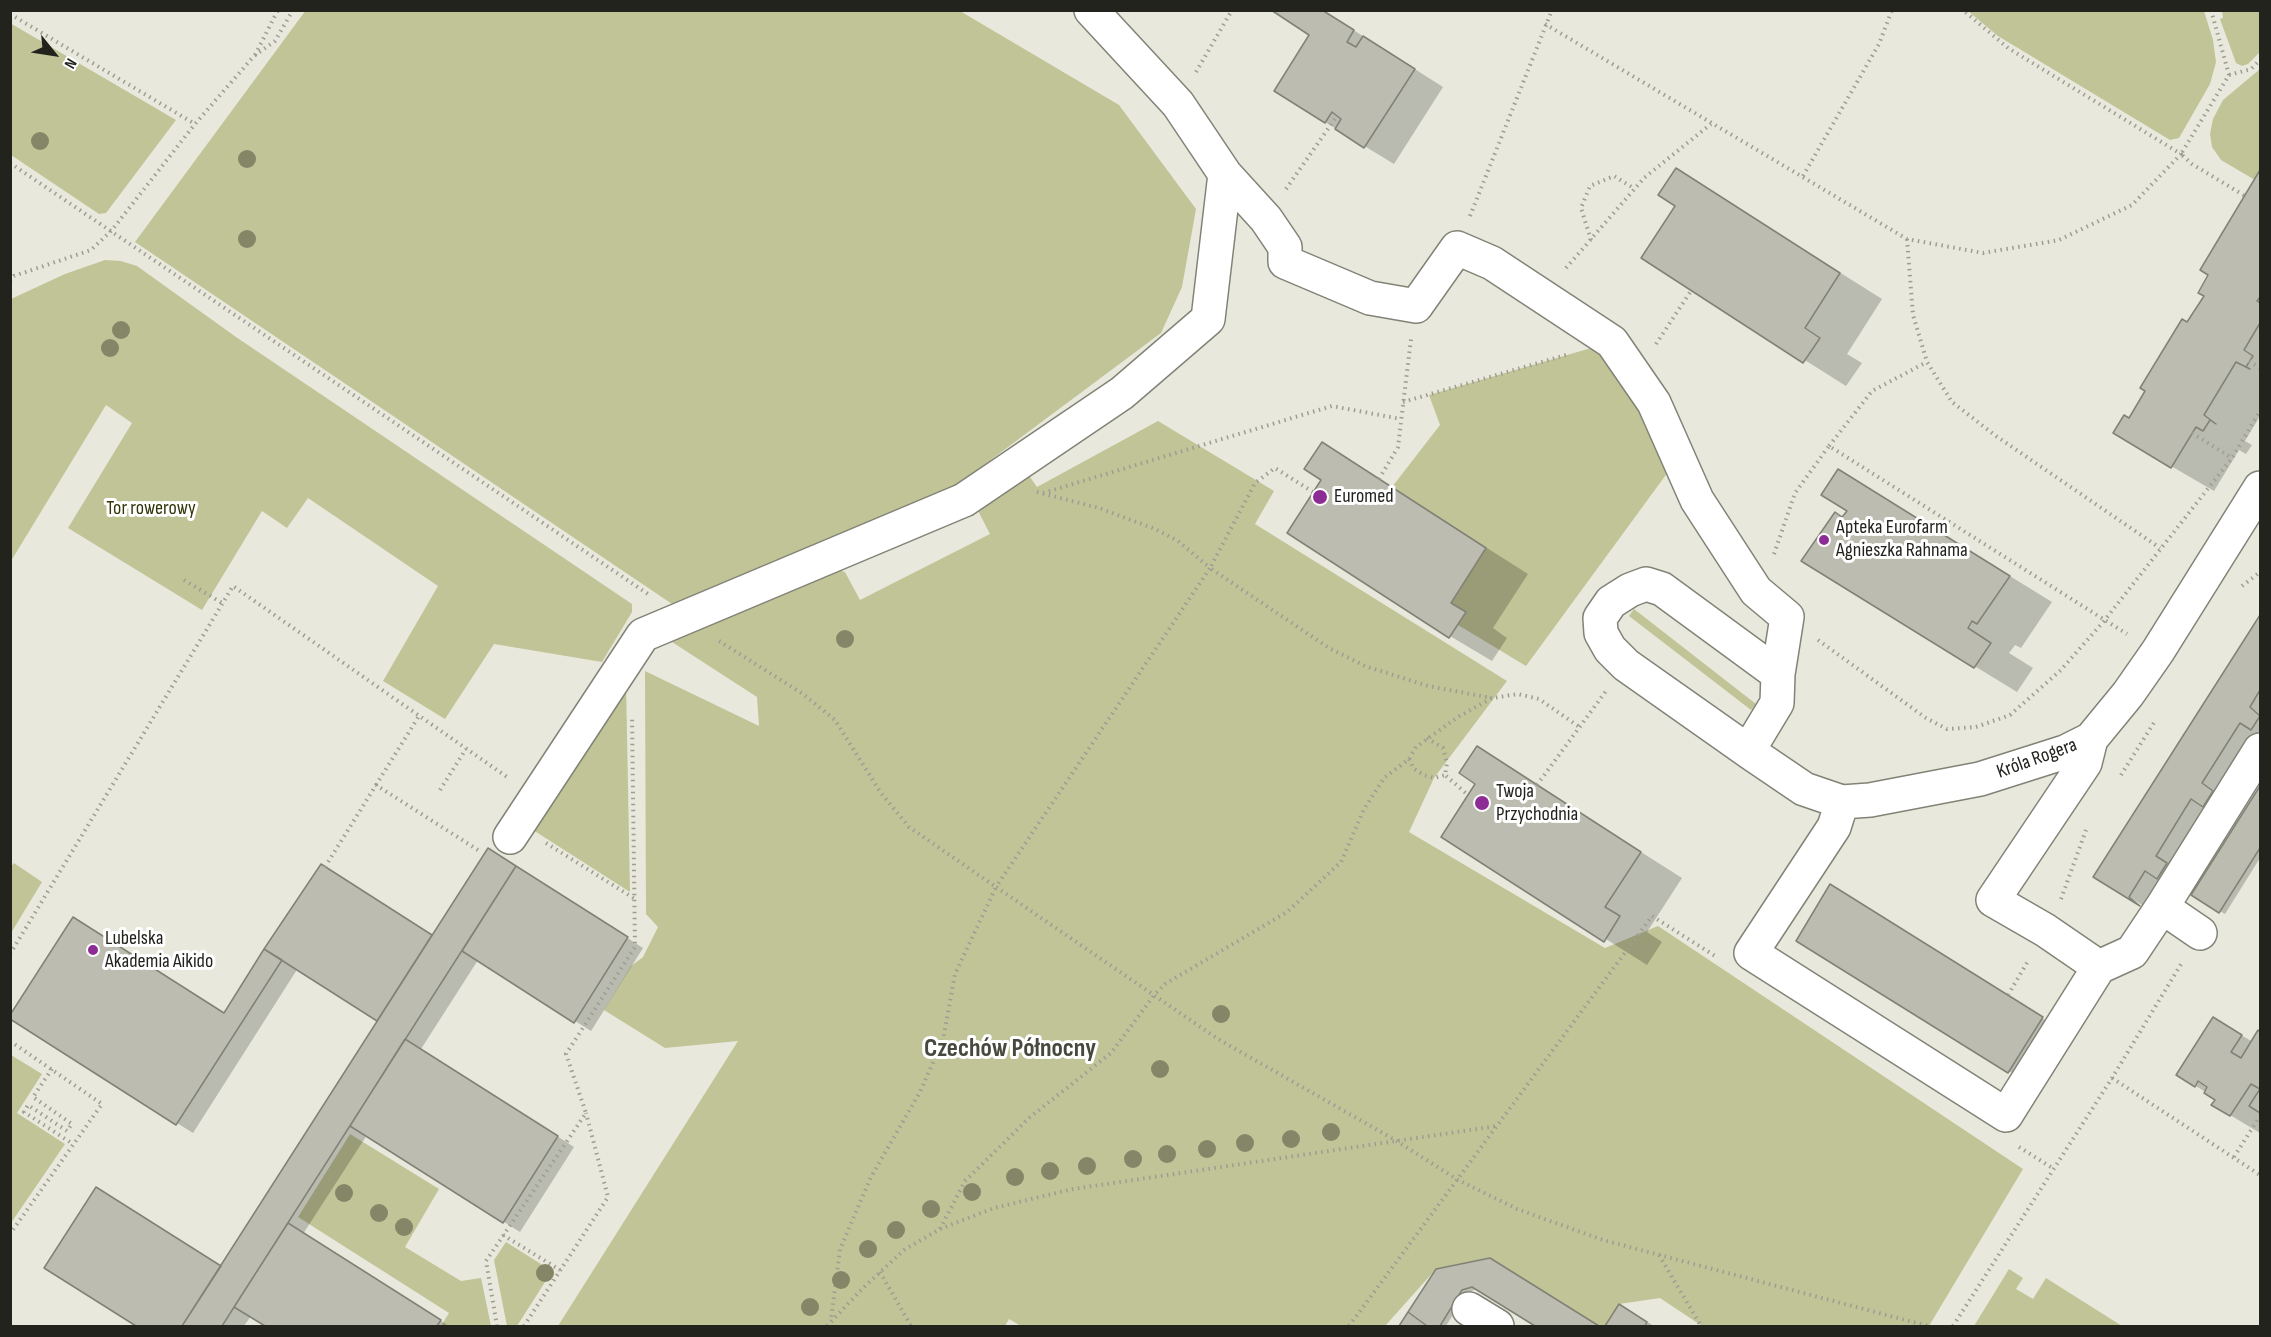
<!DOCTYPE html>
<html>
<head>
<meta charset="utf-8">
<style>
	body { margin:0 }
	#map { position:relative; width:2271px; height:1337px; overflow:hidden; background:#e8e9dc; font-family:"Sofia Sans Condensed",sans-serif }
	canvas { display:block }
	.frame { position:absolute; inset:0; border:12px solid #23231e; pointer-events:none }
	.north { position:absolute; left:24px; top:24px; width:60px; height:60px; -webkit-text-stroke:4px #fff; paint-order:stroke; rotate:120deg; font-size:16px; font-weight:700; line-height:24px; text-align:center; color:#23231e }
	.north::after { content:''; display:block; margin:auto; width:21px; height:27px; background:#23231e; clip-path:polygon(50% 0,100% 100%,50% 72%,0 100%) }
</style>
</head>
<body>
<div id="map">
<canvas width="2271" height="1337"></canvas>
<div class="frame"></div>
<div class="north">N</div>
</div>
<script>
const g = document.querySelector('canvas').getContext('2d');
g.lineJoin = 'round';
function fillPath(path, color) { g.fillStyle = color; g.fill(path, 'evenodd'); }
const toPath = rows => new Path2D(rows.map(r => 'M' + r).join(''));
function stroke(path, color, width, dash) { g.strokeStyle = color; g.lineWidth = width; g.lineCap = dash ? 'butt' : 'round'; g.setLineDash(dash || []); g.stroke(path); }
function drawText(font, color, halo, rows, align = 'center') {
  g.font = font + ' "Sofia Sans Condensed",sans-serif'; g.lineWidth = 6; g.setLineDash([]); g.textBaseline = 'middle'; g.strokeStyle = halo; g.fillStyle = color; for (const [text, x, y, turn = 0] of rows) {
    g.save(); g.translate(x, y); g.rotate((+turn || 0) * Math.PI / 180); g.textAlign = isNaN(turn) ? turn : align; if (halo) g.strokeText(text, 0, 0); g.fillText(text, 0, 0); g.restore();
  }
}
fillPath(toPath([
	[306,10,960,11,1119,105,1196,209,1182,287,1161,333,957,485,678,608,135,242],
	[1968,11,2204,11,2213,40,2216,62,2210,84,2179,138,2170,140,1998,36],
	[2222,11,2260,11,2260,52,2248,64,2242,66,2236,63,2220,19,2223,18],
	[10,23,176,120,106,213,99,214,11,155],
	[2260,69,2260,170,2255,180,2221,160,2212,147,2210,134,2213,119,2223,100],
	[105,260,121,261,137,266,236,337,632,604,632,612,602,662,494,644,445,719,383,681,438,586,308,498,287,528,262,511,202,610,68,528,132,423,106,405,11,561,11,299,65,274],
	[1612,342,1668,472,1526,666,1458,625,1466,612,1451,603,1486,548,1392,487,1440,425,1429,395],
	[1158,421,1274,491,1255,524,1507,681,1434,778,1409,832,1605,948,1658,926,2023,1169,1929,1326,1702,1326,1660,1298,1619,1304,1605,1326,1599,1326,1490,1258,1436,1269,1385,1326,1021,1326,1009,1319,1005,1326,558,1326,738,1041,665,1048,604,1010,631,966,643,957,658,927,646,914,645,671,759,726,757,697,672,642,836,569,845,572,860,600,990,534,975,505,1023,467,1037,487],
	[1634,609,1756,704,1751,710,1629,616],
	[626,682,630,892,533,830],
	[14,863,42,882,11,933,10,868],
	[11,1055,42,1074,17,1113,65,1144,11,1223],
	[350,1134,439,1189,405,1247,461,1281,481,1278,491,1326,441,1326,449,1313,298,1217],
	[506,1242,552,1271,517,1326,507,1326,494,1260],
	[2009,1269,2023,1278,2016,1289,2033,1299,2046,1278,2122,1326,1974,1326]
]), '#c1c497');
fillPath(toPath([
	[1322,10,1443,87,1394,164,1325,122,1311,35],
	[1677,170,1882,299,1847,354,1862,363,1846,386,1643,258,1677,205],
	[2260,174,2260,416,2245,441,2252,445,2246,454,2239,450,2214,491,2171,466,2130,420,2206,295,2211,275,2202,270],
	[1323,444,1528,574,1493,628,1507,638,1492,661,1450,636],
	[1839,471,2052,602,2021,648,2015,645,2009,653,2033,668,2017,692,1803,561,1849,511],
	[2260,617,2260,736,2150,910,2096,876],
	[1477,748,1682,878,1647,932,1662,942,1647,965,1443,836,1477,783],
	[2260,789,2260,858,2225,914,2193,895],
	[504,859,643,948,591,1031,478,960,421,1049,574,1147,520,1232,367,1135,303,1234,449,1326,267,1326,251,1316,244,1326,139,1326,46,1268,222,1267,379,1020,298,968,193,1133,177,1123,225,1014,337,875,432,936],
	[1847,896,2058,1028,2025,1081,2009,1071],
	[2213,1019,2253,1042,2260,1033,2260,1133,2230,1115,2217,1099,2178,1075],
	[1490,1259,1597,1326,1538,1326,1478,1289,1467,1292,1446,1326,1401,1326,1436,1271],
	[1619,1306,1641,1318,1654,1326,1606,1326]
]), '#0003');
const building = toPath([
	[1271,10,1322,10,1354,30,1347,42,1356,47,1363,36,1415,69,1364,148,1335,129,1341,119,1332,112,1325,123,1274,91,1309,35,1271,10],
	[1676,168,1840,273,1805,328,1820,338,1803,363,1641,258,1675,206,1658,195,1676,168],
	[2260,170,2260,297,2257,301,2260,303,2260,323,2244,350,2253,356,2246,367,2250,369,2236,362,2204,415,2216,424,2210,420,2203,431,2196,427,2171,468,2113,433,2124,415,2129,418,2145,391,2140,388,2182,319,2187,322,2204,296,2198,293,2208,275,2200,270,2260,170],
	[1322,442,1486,548,1451,603,1466,612,1449,638,1287,533,1321,480,1304,469,1322,442],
	[1838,469,2010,576,1977,624,1972,621,1968,628,1991,643,1974,668,1801,561,1835,512,1842,517,1847,511,1821,495,1838,469],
	[2260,615,2260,690,2250,707,2260,716,2251,730,2240,723,2202,783,2213,791,2203,807,2191,799,2156,856,2167,863,2157,879,2145,871,2129,897,2140,906,2093,877,2260,615],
	[1477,746,1641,852,1605,907,1620,916,1604,942,1441,837,1475,784,1459,773,1477,746],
	[2260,786,2260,848,2219,913,2191,895,2260,786],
	[488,848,516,866,222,1326,182,1326,488,848],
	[321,864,432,935,377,1021,264,949,321,864],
	[516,866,628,937,574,1023,462,951,516,866],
	[1830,884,2043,1017,2008,1073,1796,941,1830,884],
	[73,917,224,1013,264,949,282,960,176,1125,10,1019,10,1015,73,917],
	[2213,1017,2242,1035,2231,1052,2241,1058,2258,1030,2260,1032,2260,1113,2249,1106,2260,1089,2251,1084,2230,1116,2211,1105,2215,1100,2204,1093,2207,1087,2198,1081,2195,1087,2176,1075,2213,1017],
	[405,1039,558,1136,503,1223,350,1126,405,1039],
	[96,1187,221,1266,182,1326,136,1326,44,1268,96,1187],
	[288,1223,441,1320,437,1326,265,1326,234,1307,288,1223],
	[1490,1258,1599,1326,1535,1326,1472,1287,1462,1290,1440,1326,1427,1326,1408,1312,1436,1269,1490,1258],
	[1619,1304,1647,1322,1645,1326,1605,1326,1619,1304],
	[1408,1312,1427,1326,1399,1326,1408,1312]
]);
fillPath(building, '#bcbdb0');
stroke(building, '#818276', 1.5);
const minor = toPath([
	[1091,10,1178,104,1225,174,1266,219,1285,247,1285,262,1370,298,1416,306,1457,248,1492,263,1612,342,1654,403,1697,500,1756,591,1787,617,1778,674],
	[1748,751,1626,665,1610,649,1601,633,1600,618,1611,602,1630,590,1646,584,1662,589,1778,674,1777,703,1748,751,1804,789,1842,802,1870,800,1980,779,2065,752,2091,739,2128,694,2158,651,2260,488],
	[1842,802,1834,827,1751,953,2006,1115,2099,967,2045,930,1993,900,2085,763,2091,739],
	[510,837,643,635,964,500,1122,393,1208,319,1225,174],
	[2162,907,2260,750],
	[2099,967,2132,952,2162,907,2200,933],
	[1469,1309,1497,1326]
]);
stroke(minor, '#828377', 36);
stroke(toPath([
	[2211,10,2229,75,2181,154,2192,164,2245,196],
	[10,14,195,124],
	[1545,24,1907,239,1983,253,2059,240,2132,205,2181,154,2008,48,1963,10],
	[255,55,278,10],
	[1196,72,1232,10],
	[2229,75,2251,69,2260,60],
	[10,163,648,594],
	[1803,176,1879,44,1892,10],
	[1286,189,1337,116],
	[1470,216,1552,10],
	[1907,239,1913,315,1927,362,1952,402,1996,436,2160,548],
	[1591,240,1581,208,1590,186,1614,176,1635,189],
	[1566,268,1644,178,1711,124],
	[10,281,14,276,91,250,112,230,195,124,254,56,275,41,293,10],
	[1656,344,1691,291],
	[2249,361,2260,368],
	[1403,402,1566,355],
	[2192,433,2232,458],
	[1829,446,1872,391,1927,362],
	[1379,479,1398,447,1411,339],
	[1037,492,1099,508,1155,529,1178,541,1210,568,996,887,1218,1039,1395,1140,1458,1180,1517,1209,1603,1240,1928,1326],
	[1313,492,1275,468,1255,483,1210,568,1329,648,1365,666,1428,686,1492,698],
	[1043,493,1332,406,1401,419],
	[1774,554,1795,493,1829,446,2127,634],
	[184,580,222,603],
	[2242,586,2260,572],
	[1818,640,1926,718,1947,729,1976,727,2010,715,2061,670,2104,621,2232,458,2260,411],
	[719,641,803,694,835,720,881,793,909,827,996,887,955,974,943,1040,920,1092,871,1177,840,1249,831,1320],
	[1427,738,1443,748,1447,763,1445,775,1468,795],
	[1409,759,1414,769,1424,775,1434,778,1445,775],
	[2121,775,2155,721],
	[376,785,419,716],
	[1537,785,1606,691],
	[440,790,466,749],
	[546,843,635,899],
	[325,867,376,785,478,850],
	[2061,899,2086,830],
	[10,954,233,586,507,777],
	[2008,995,2028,961],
	[10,1041,102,1104,10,1234],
	[52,1069,33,1097,72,1124,67,1131,28,1105,24,1112,73,1144],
	[2112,1078,2260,1175],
	[2019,1147,2054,1169],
	[2234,1157,2260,1116],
	[940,1229,965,1181,1029,1118,1111,1053,1155,994,1165,984,1287,912,1341,862,1364,809,1384,778,1409,759,1416,747,1458,717,1492,698,1518,694,1539,699,1578,726],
	[503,1235,560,1270],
	[1659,1255,1701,1326],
	[880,1272,911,1326],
	[497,1326,486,1261,586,1113,566,1054,635,947,632,716],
	[524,1326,608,1197,586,1113],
	[827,1326,862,1289,904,1250,940,1229,994,1208,1073,1189,1497,1126],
	[1349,1326,1652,916,1715,956],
	[1953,1326,2112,1078,2183,961]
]), '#9d9d93', 4, [1.5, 4.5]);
stroke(minor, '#fff', 33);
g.fillStyle = '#858667';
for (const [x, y] of [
	[40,141],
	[247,159],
	[247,239],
	[121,330],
	[110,348],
	[845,639],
	[1221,1014],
	[1160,1069],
	[1331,1132],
	[1291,1139],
	[1245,1143],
	[1207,1149],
	[1167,1154],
	[1133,1159],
	[1087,1166],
	[1050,1171],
	[1015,1177],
	[972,1192],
	[344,1193],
	[931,1209],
	[379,1213],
	[404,1227],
	[896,1230],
	[868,1249],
	[545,1273],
	[841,1280],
	[810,1307]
]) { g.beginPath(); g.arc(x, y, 9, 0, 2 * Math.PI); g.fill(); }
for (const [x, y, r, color] of [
	[1320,497,8,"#8d2c94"],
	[1824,540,6,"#8d2c94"],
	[1482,803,8,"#8d2c94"],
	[93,950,6,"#8d2c94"]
]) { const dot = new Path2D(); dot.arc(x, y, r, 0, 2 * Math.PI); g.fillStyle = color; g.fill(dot); stroke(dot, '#fff', 2); }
drawText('20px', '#23231e', '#fff', [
	["Euromed",1334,497],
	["Apteka Eurofarm",1836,528],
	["Agnieszka Rahnama",1836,551],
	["Twoja",1496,792],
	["Przychodnia",1496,815],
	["Lubelska",105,939],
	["Akademia Aikido",105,962]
], 'left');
drawText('20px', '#343508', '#fff', [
	["Tor rowerowy",151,509]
]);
drawText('20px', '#23231e', '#fff', [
	["Króla Rogera",2037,759,-20]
]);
drawText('bold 26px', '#48493e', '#fff', [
	["Czechów Północny",1010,1049]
]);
</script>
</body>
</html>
